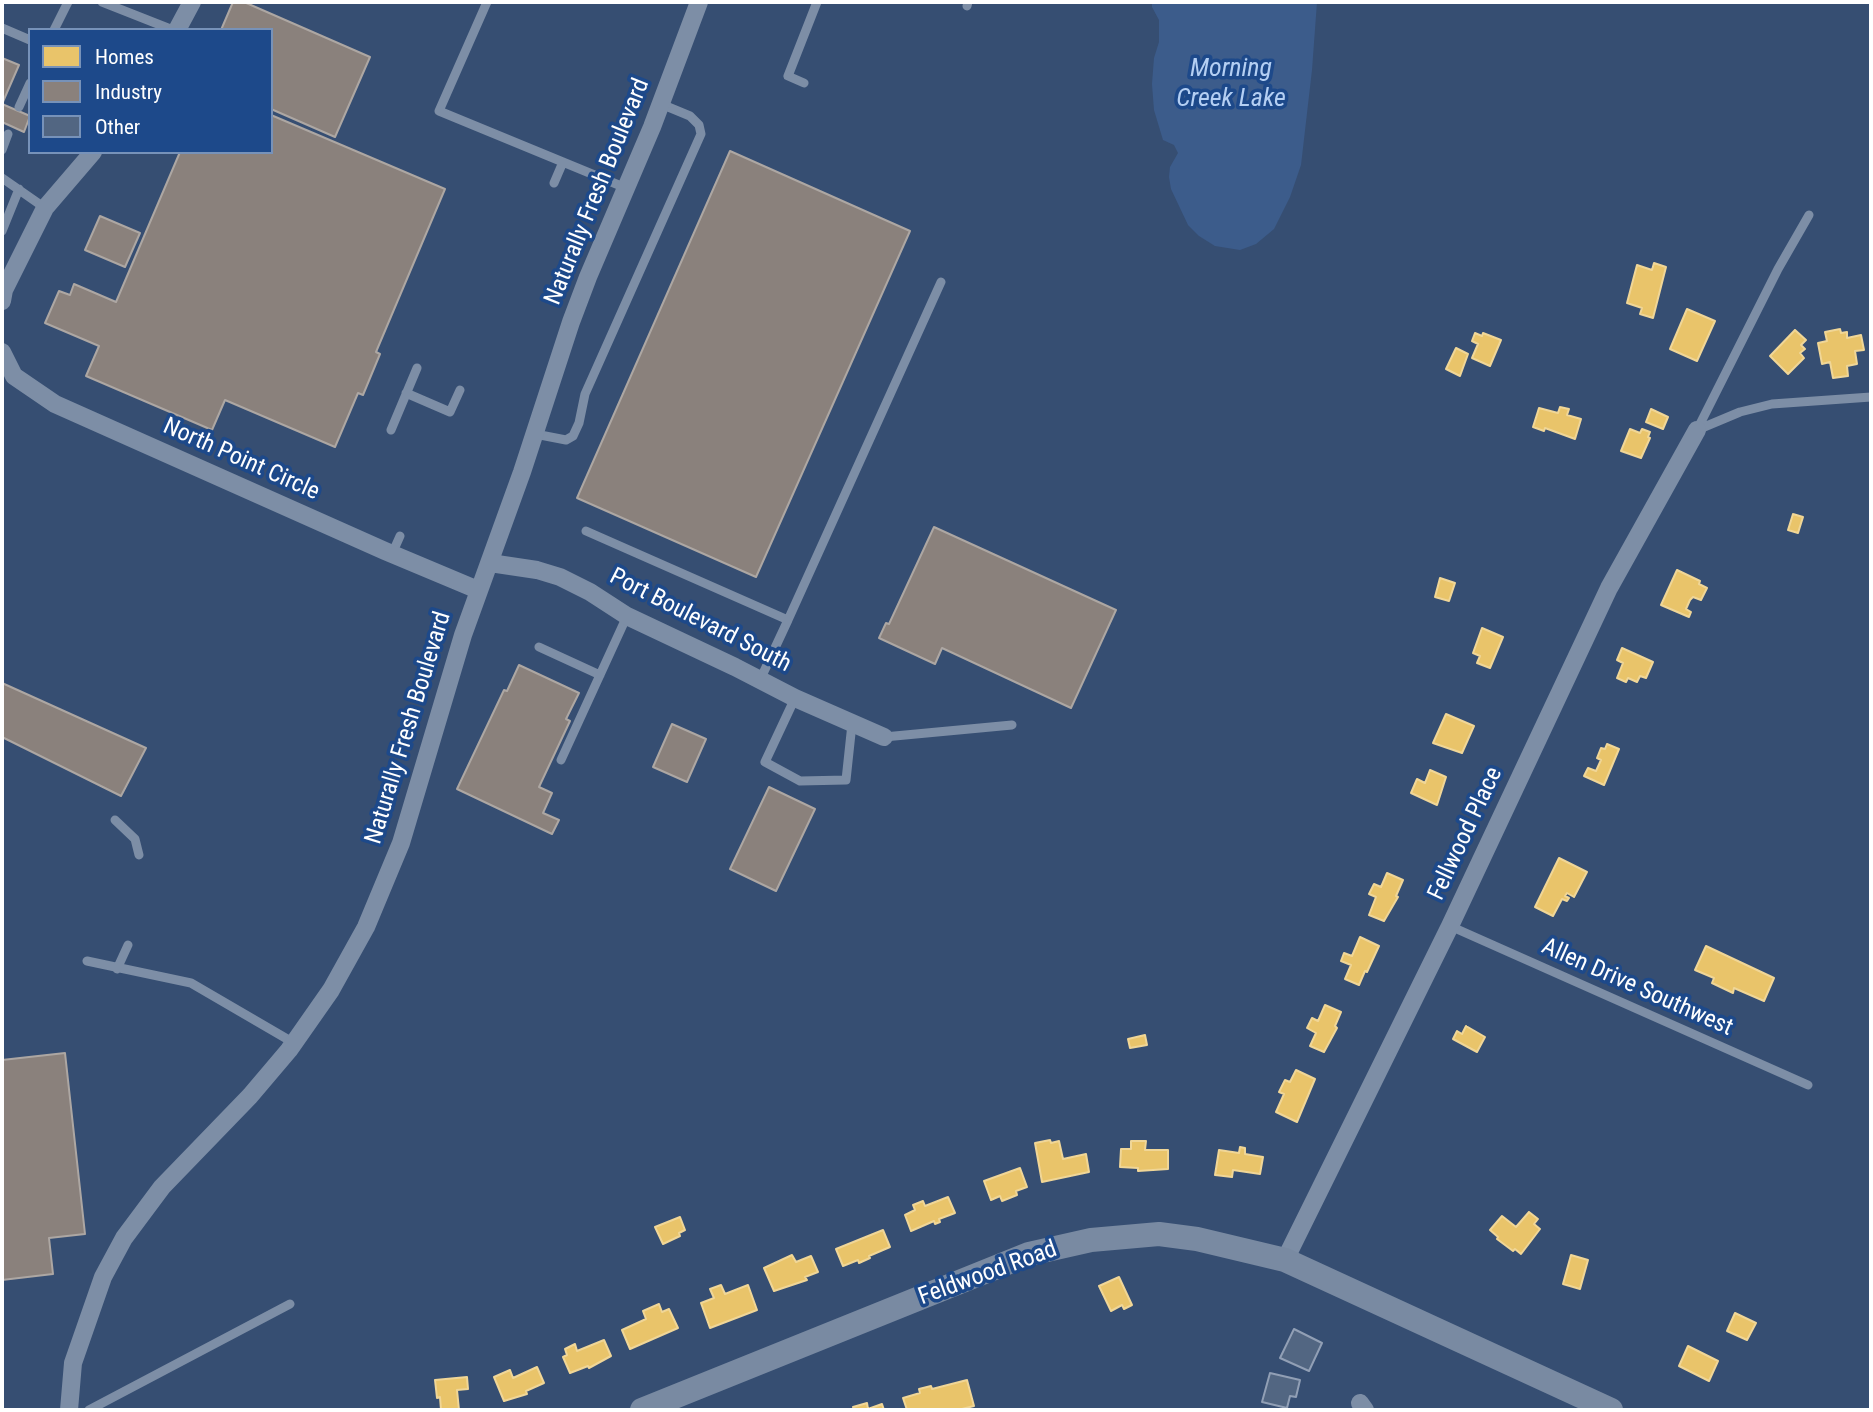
<!DOCTYPE html>
<html>
<head>
<meta charset="utf-8">
<style>
	body { margin:0 }
	#map { position:relative; width:1873px; height:1412px; overflow:hidden; background:#364e72; font-family:"Roboto Condensed",sans-serif }
	canvas { display:block }
	.frame { position:absolute; inset:0; border:4px solid #fff; pointer-events:none }
	.legend { position:absolute; left:28px; top:28px; width:245px; height:126px; box-sizing:border-box; background:#1d498a; border:2px solid #7792b9; margin:0; padding:9px 12px; list-style:none; font-size:21px; color:#fff }
	.legend li { display:flex; align-items:center; gap:14px; height:35px }
	.legend b { width:35px; border:2px solid #7792b9 }
</style>
</head>
<body>
<div id="map">
<canvas width="1873" height="1412"></canvas>
<div class="frame"></div>
<ul class="legend">
<li><b style="height:19px;background:#e9c46a"></b>Homes</li>
<li><b style="height:19px;background:#8a817c"></b>Industry</li>
<li><b style="height:19px;background:#526682"></b>Other</li>
</ul>
</div>
<script>
const g = document.querySelector('canvas').getContext('2d');
g.lineJoin = 'round';
function fillPath(path, color) { g.fillStyle = color; g.fill(path, 'evenodd'); }
const toPath = rows => new Path2D(rows.map(r => 'M' + r).join(''));
function stroke(path, color, width, dash) { g.strokeStyle = color; g.lineWidth = width; g.lineCap = dash ? 'butt' : 'round'; g.setLineDash(dash || []); g.stroke(path); }
function drawText(font, color, halo, rows, align = 'center') {
  g.font = font + ' "Roboto Condensed",sans-serif'; g.lineWidth = 7; g.setLineDash([]); g.textBaseline = 'middle'; g.strokeStyle = halo; g.fillStyle = color; for (const [text, x, y, turn = 0] of rows) {
    g.save(); g.translate(x, y); g.rotate((+turn || 0) * Math.PI / 180); g.textAlign = isNaN(turn) ? turn : align; if (halo) g.strokeText(text, 0, 0); g.fillText(text, 0, 0); g.restore();
  }
}
fillPath(toPath([
	[1152,2,1317,2,1312,70,1301,165,1290,197,1274,229,1256,244,1240,250,1215,246,1199,236,1188,225,1171,189,1169,177,1170,167,1178,153,1174,145,1163,140,1154,110,1152,84,1154,58,1159,42,1159,20,1152,7]
]), '#3c5c8b');
const homes = toPath([
	[1654,263,1666,267,1653,318,1640,314,1642,308,1627,303,1637,265,1652,270,1654,263],
	[1687,309,1715,321,1697,361,1670,349,1687,309],
	[1840,329,1841,333,1847,332,1847,338,1861,335,1864,350,1855,351,1857,364,1847,366,1848,376,1833,378,1830,362,1822,364,1818,343,1827,341,1825,332,1840,329],
	[1795,330,1806,340,1801,345,1805,349,1800,353,1804,358,1788,374,1770,356,1795,330],
	[1475,333,1482,336,1483,333,1501,340,1490,366,1472,358,1478,344,1472,341,1475,333],
	[1456,348,1468,354,1460,376,1446,369,1456,348],
	[1560,407,1569,409,1567,415,1581,419,1575,439,1545,428,1544,431,1533,427,1539,408,1558,413,1560,407],
	[1651,409,1668,417,1663,429,1646,422,1651,409],
	[1630,429,1640,433,1642,429,1650,432,1648,437,1650,438,1641,458,1621,451,1630,429],
	[1793,514,1803,517,1798,533,1788,530,1793,514],
	[1677,570,1700,581,1699,584,1707,588,1701,600,1693,597,1690,600,1686,609,1691,612,1689,617,1661,605,1677,570],
	[1440,578,1455,583,1449,601,1435,597,1440,578],
	[1482,628,1503,637,1490,668,1477,663,1480,656,1473,653,1482,628],
	[1622,648,1653,662,1646,678,1640,676,1637,682,1628,678,1626,682,1617,678,1623,663,1617,660,1622,648],
	[1446,714,1474,726,1462,753,1433,743,1446,714],
	[1607,744,1619,749,1604,785,1584,776,1588,768,1596,771,1601,760,1597,758,1601,748,1605,749,1607,744],
	[1430,770,1446,777,1437,805,1411,793,1417,779,1425,783,1430,770],
	[1559,858,1587,872,1574,897,1567,893,1565,896,1569,898,1567,901,1562,899,1553,916,1535,907,1559,858],
	[1387,873,1403,880,1396,896,1398,897,1384,921,1369,915,1376,897,1369,894,1374,884,1381,887,1387,873],
	[1360,937,1379,946,1367,972,1365,971,1359,985,1345,979,1351,965,1341,961,1344,953,1352,956,1360,937],
	[1706,946,1774,978,1764,1001,1734,988,1733,993,1712,983,1714,978,1695,970,1706,946],
	[1325,1005,1341,1012,1335,1026,1337,1028,1324,1052,1310,1046,1316,1033,1307,1028,1312,1018,1318,1021,1325,1005],
	[1466,1026,1485,1037,1477,1052,1453,1039,1457,1031,1462,1034,1466,1026],
	[1145,1035,1147,1045,1130,1048,1128,1039,1145,1035],
	[1296,1070,1315,1079,1297,1122,1276,1112,1284,1094,1279,1092,1285,1080,1290,1082,1296,1070],
	[1050,1140,1051,1143,1059,1141,1063,1159,1086,1154,1089,1172,1042,1182,1035,1143,1050,1140],
	[1131,1141,1146,1141,1145,1150,1168,1150,1168,1169,1138,1171,1138,1168,1120,1167,1121,1149,1131,1149,1131,1141],
	[1240,1147,1245,1148,1245,1154,1263,1157,1260,1174,1233,1170,1232,1177,1215,1175,1219,1150,1239,1153,1240,1147],
	[1020,1168,1027,1187,1016,1191,1017,1195,1002,1201,1000,1196,991,1200,984,1181,1020,1168],
	[948,1197,955,1213,939,1219,940,1222,935,1224,934,1221,911,1231,905,1215,915,1210,913,1205,923,1201,925,1206,948,1197],
	[1529,1212,1538,1219,1534,1224,1540,1229,1521,1254,1515,1249,1513,1251,1497,1239,1498,1237,1490,1230,1502,1216,1516,1227,1529,1212],
	[680,1217,685,1230,679,1233,680,1236,663,1244,655,1227,680,1217],
	[883,1230,890,1247,869,1256,870,1258,859,1263,858,1260,843,1266,836,1249,883,1230],
	[792,1255,796,1262,811,1256,818,1272,805,1277,807,1280,774,1291,764,1268,792,1255],
	[1571,1255,1588,1260,1580,1289,1563,1284,1571,1255],
	[1119,1277,1132,1305,1124,1309,1122,1305,1111,1311,1099,1286,1119,1277],
	[721,1285,725,1294,748,1285,757,1310,710,1328,701,1303,714,1298,710,1289,721,1285],
	[659,1304,662,1312,669,1309,678,1328,630,1349,622,1330,646,1319,643,1311,659,1304],
	[1735,1313,1756,1323,1747,1340,1727,1331,1735,1313],
	[604,1340,611,1356,589,1368,588,1366,570,1373,563,1357,567,1355,565,1349,575,1344,577,1351,604,1340],
	[1688,1346,1718,1361,1709,1381,1679,1366,1688,1346],
	[537,1367,544,1383,526,1391,527,1394,504,1401,494,1377,510,1370,513,1378,537,1367],
	[467,1377,468,1389,457,1390,459,1410,441,1410,440,1397,437,1398,435,1380,467,1377],
	[967,1380,974,1406,958,1410,907,1410,903,1398,920,1393,919,1389,931,1386,932,1389,967,1380],
	[867,1403,868,1409,882,1404,884,1410,854,1410,853,1407,867,1403]
]);
fillPath(homes, '#e9c46a');
stroke(homes, '#f0d697', 2);
const industry = toPath([
	[233,2,244,2,370,57,335,137,271,109,271,30,221,30,233,2],
	[2,58,19,65,2,104,30,116,24,132,2,122,2,58],
	[271,115,445,189,376,352,380,354,363,395,358,393,335,447,225,400,212,430,86,376,99,346,45,323,59,291,70,295,74,284,116,302,180,152,271,152,271,115],
	[730,151,910,231,756,577,577,498,730,151],
	[100,216,140,233,125,267,85,250,100,216],
	[934,527,1116,610,1071,708,942,648,935,664,879,638,886,623,889,624,934,527],
	[519,665,579,693,566,719,570,721,539,787,552,793,543,813,559,820,552,834,457,789,504,690,507,691,519,665],
	[2,683,146,748,121,796,2,737,2,683],
	[672,724,706,739,687,782,653,767,672,724],
	[769,787,815,809,776,891,730,869,769,787],
	[65,1053,85,1234,49,1238,53,1274,2,1280,2,1060,65,1053]
]);
fillPath(industry, '#8a817c');
stroke(industry, '#ada7a3', 2);
const building = toPath([
	[1294,1329,1322,1343,1309,1371,1280,1358,1294,1329],
	[1270,1373,1300,1380,1296,1397,1290,1396,1287,1408,1262,1402,1270,1373]
]);
fillPath(building, '#526682');
stroke(building, '#919fb5', 2);
stroke(toPath([
	[102,2,173,30],
	[487,2,439,111,626,188],
	[967,6,968,2],
	[2,28,30,40],
	[54,30,68,2],
	[804,83,788,76,817,2],
	[19,107,30,83],
	[2,150,8,134],
	[2,178,45,208],
	[554,183,563,162],
	[2,231,19,189],
	[406,393,450,412,460,390],
	[391,430,417,368],
	[1697,430,1778,269,1809,215],
	[1697,430,1740,412,1772,404,1871,397],
	[535,434,566,440,573,436,579,423,585,394,701,134,699,125,690,116,661,104],
	[586,531,788,620,760,680],
	[392,554,400,536],
	[788,620,941,282],
	[539,647,600,675],
	[795,698,765,762,800,781,846,780,852,724],
	[884,737,1012,725],
	[561,760,627,616],
	[115,820,135,839,139,855],
	[1450,926,1808,1085],
	[87,961,191,983,294,1043],
	[117,969,128,945],
	[89,1410,290,1304]
]), '#7d8ea6', 9);
stroke(toPath([
	[177,30,192,2],
	[2,301,4,290,45,208,93,152],
	[2,352,14,376,55,404,385,551,478,590],
	[490,563,537,570,560,577,590,592,627,616,735,667,795,698,884,737],
	[1285,1260,1450,926,1609,588,1697,430],
	[1360,1403,1365,1410],
	[69,1410,73,1363,103,1277,124,1238,162,1187,250,1096,289,1050,331,990,366,927,401,843,463,635,522,472,571,322,588,277,652,127,699,2]
]), '#7d8ea6', 18);
stroke(toPath([
	[642,1410,1029,1254,1091,1240,1159,1234,1197,1239,1285,1260,1611,1410]
]), '#798aa2', 24);
drawText('24px', '#fff', '#1d498a', [
	["Naturally Fresh Boulevard",598,192,-68],
	["North Point Circle",241,460,24],
	["Port Boulevard South",700,621,27],
	["Naturally Fresh Boulevard",409,728,-73],
	["Fellwood Place",1466,834,-65],
	["Allen Drive Southwest",1637,988,24],
	["Feldwood Road",988,1274,-20]
]);
drawText('italic 26px', '#b4cff3', '#1d498a', [
	["Morning",1231,69],
	["Creek Lake",1231,99]
]);
</script>
</body>
</html>
